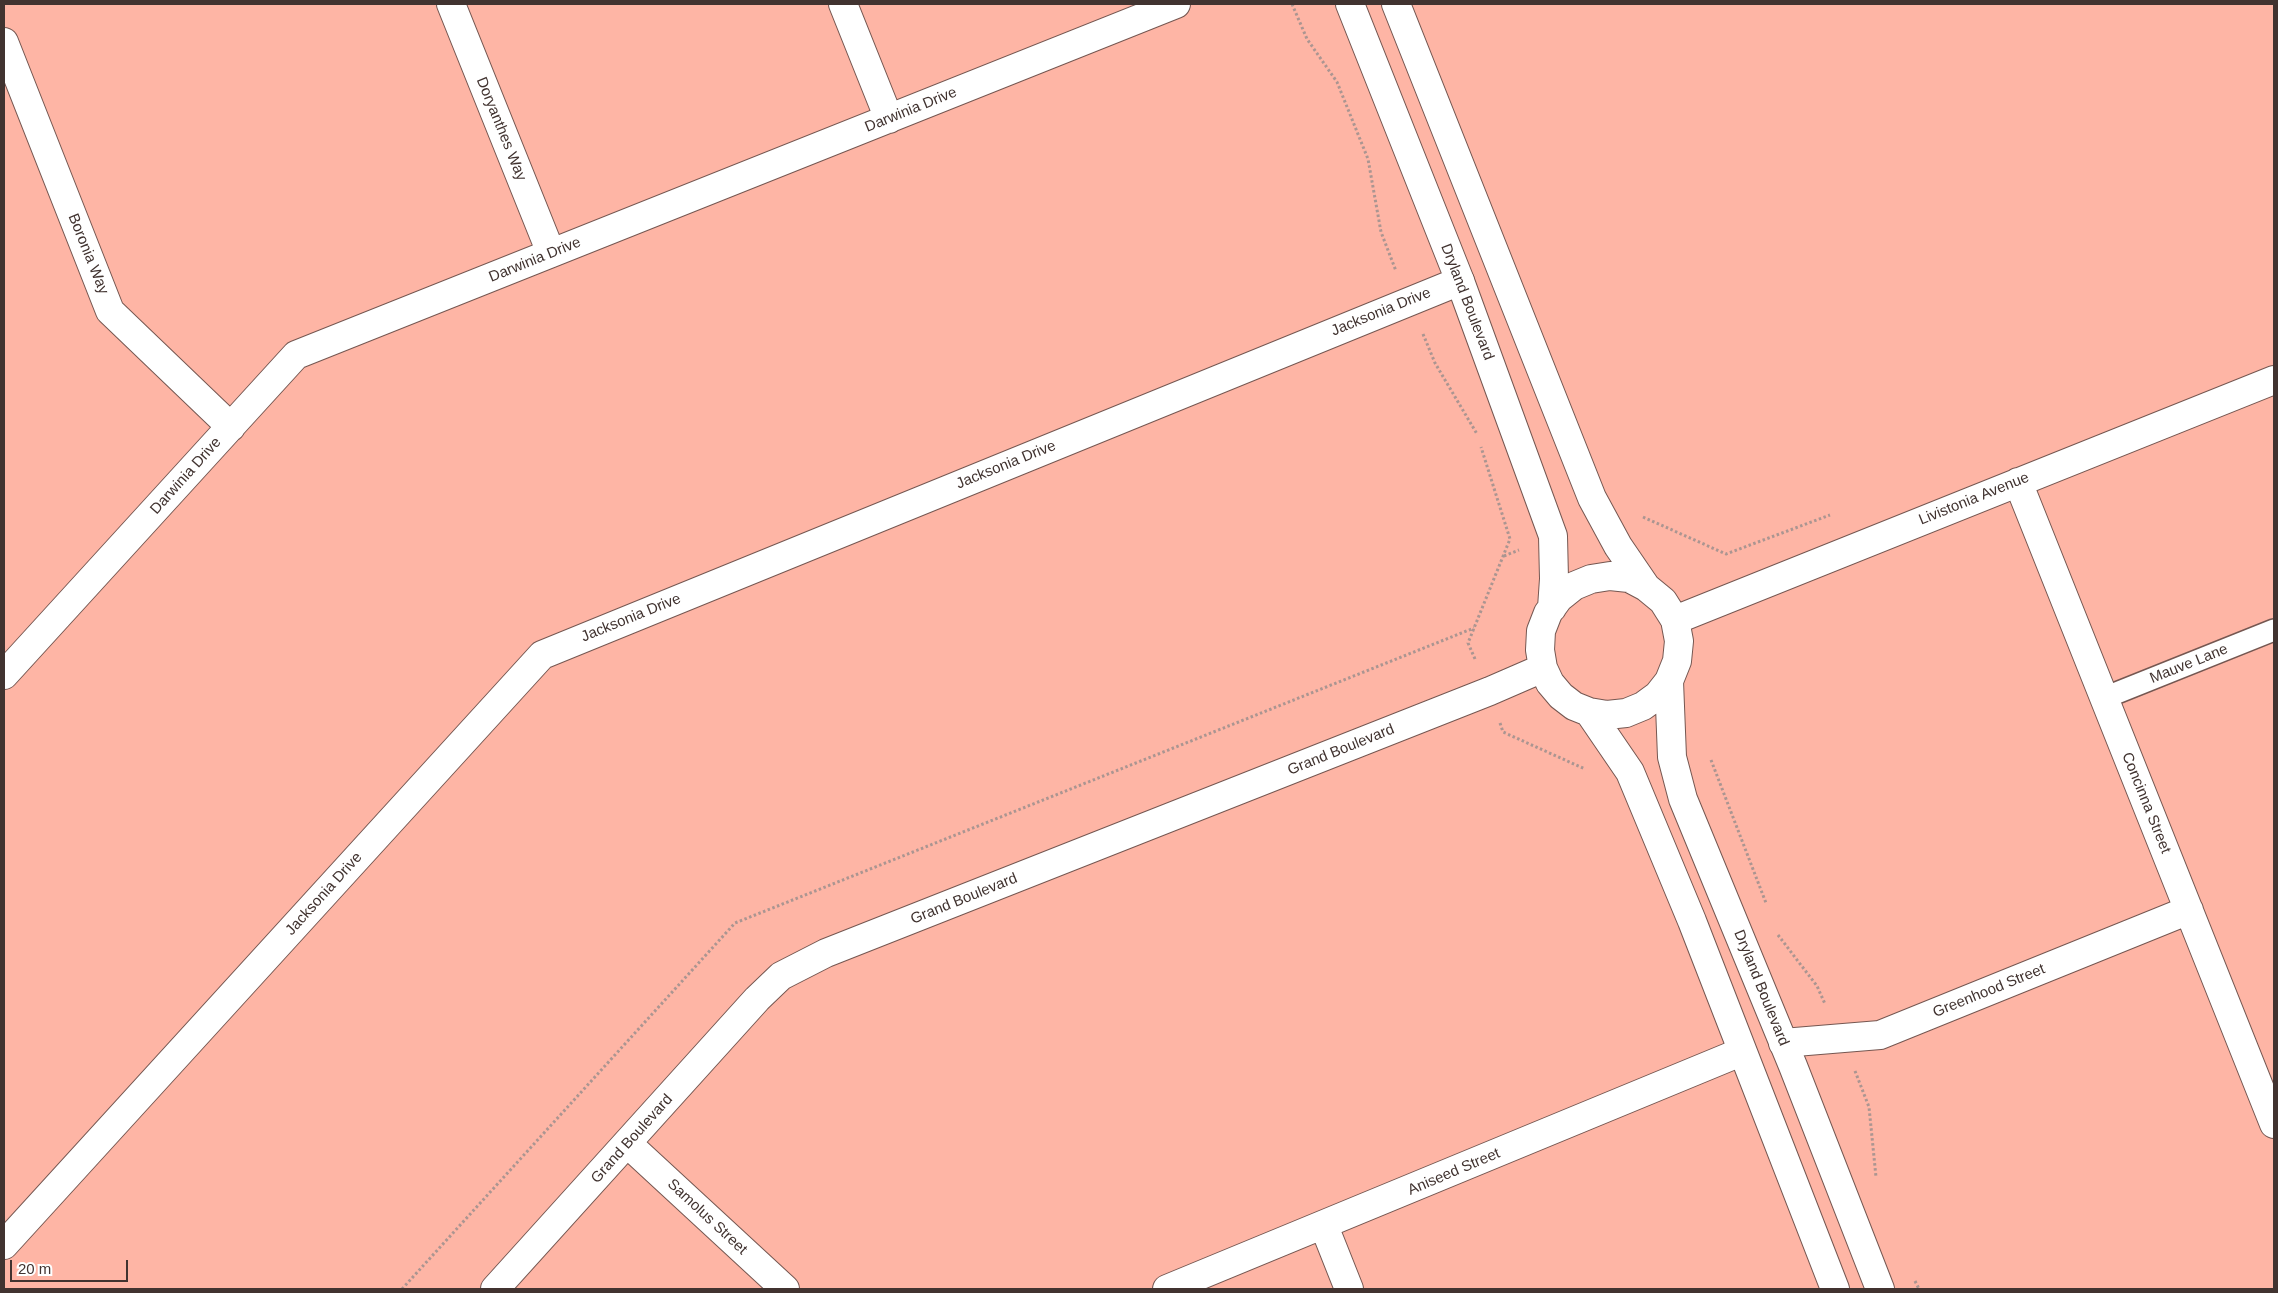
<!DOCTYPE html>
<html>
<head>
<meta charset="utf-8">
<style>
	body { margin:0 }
	#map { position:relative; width:2278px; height:1293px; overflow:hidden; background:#fbdfd9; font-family:Helvetica,sans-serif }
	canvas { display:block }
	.frame { position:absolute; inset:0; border:5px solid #413330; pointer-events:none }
	.scale { position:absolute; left:10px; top:1260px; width:118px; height:22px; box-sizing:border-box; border:2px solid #413330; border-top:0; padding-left:6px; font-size:15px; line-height:18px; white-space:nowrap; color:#413330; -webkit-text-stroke:4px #fff; paint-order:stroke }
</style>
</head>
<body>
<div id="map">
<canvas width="2278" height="1293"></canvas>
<div class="frame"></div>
<div class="scale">20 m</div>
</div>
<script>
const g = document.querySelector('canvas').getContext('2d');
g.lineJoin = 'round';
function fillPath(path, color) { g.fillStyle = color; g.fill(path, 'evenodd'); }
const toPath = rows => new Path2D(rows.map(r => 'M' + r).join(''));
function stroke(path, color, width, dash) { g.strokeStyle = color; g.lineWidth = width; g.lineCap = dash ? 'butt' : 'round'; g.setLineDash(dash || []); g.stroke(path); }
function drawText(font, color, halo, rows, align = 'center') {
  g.font = font + ' Helvetica,sans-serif'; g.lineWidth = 5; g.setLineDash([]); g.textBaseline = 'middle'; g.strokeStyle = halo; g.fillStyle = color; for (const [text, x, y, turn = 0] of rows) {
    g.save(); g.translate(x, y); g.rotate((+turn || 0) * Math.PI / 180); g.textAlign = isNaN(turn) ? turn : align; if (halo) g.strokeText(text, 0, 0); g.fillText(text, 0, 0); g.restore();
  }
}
fillPath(toPath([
	[4,4,2274,4,2274,1289,4,1289]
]), '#feb5a5');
const lane = toPath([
	[2104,698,2274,630]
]);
const street = toPath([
	[451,4,551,253],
	[843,4,889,119],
	[4,42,110,311,231,427],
	[2018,482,2274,1124],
	[1675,620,2274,380],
	[4,675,296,355,1176,4],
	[1783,1043,1880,1035,2189,910],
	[628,1144,785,1289],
	[1324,1226,1349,1289],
	[4,1245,542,655,1460,281],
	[1167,1289,1741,1052]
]);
const secondary = toPath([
	[1350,4,1460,281,1553,536,1554,579,1552,608],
	[1396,4,1592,498,1618,546,1646,587],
	[1669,681,1658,695,1643,706,1626,713,1607,715,1589,712,1574,706,1561,696,1550,683,1543,668,1540,650,1541,631,1548,613,1559,598,1574,586,1591,579,1610,576,1629,578,1646,587,1663,601,1675,620,1679,641,1677,661,1669,681,1672,757,1683,799,1793,1066,1880,1289],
	[1589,712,1630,772,1692,921,1835,1289],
	[495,1289,757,999,781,976,826,953,1490,691,1543,668]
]);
stroke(lane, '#755751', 24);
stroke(street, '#755751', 30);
stroke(secondary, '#755751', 30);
stroke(toPath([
	[1292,4,1307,39,1337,82,1368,159,1381,232,1396,271],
	[1423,334,1435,363,1477,434],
	[1643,517,1726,554,1830,515],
	[1504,556,1519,550],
	[1475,659,1468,643,1510,539,1481,447],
	[1500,723,1503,732,1585,769],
	[1711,760,1766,903],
	[1778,935,1817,986,1825,1004],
	[1855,1071,1869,1107,1876,1177],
	[1915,1281,1919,1289],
	[402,1289,735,923,1474,628]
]), '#ab9591', 3, [2.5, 2.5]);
stroke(lane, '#fff', 21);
stroke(street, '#fff', 28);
stroke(secondary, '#fff', 28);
drawText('15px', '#413330', '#fff', [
	["Darwinia Drive",911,110,-22],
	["Doryanthes Way",501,129,68],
	["Boronia Way",88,254,68],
	["Darwinia Drive",535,260,-22],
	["Dryland Boulevard",1467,302,69],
	["Jacksonia Drive",1381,312,-22],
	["Jacksonia Drive",1006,465,-22],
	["Darwinia Drive",186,476,-48],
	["Livistonia Avenue",1974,499,-22],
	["Jacksonia Drive",631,618,-22],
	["Mauve Lane",2189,664,-22],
	["Grand Boulevard",1341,750,-22],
	["Concinna Street",2146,803,68],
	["Jacksonia Drive",324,894,-48],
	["Grand Boulevard",964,899,-22],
	["Dryland Boulevard",1761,988,68],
	["Greenhood Street",1989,991,-22],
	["Grand Boulevard",632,1139,-48],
	["Aniseed Street",1454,1172,-23],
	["Samolus Street",707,1217,43]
]);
</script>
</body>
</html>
